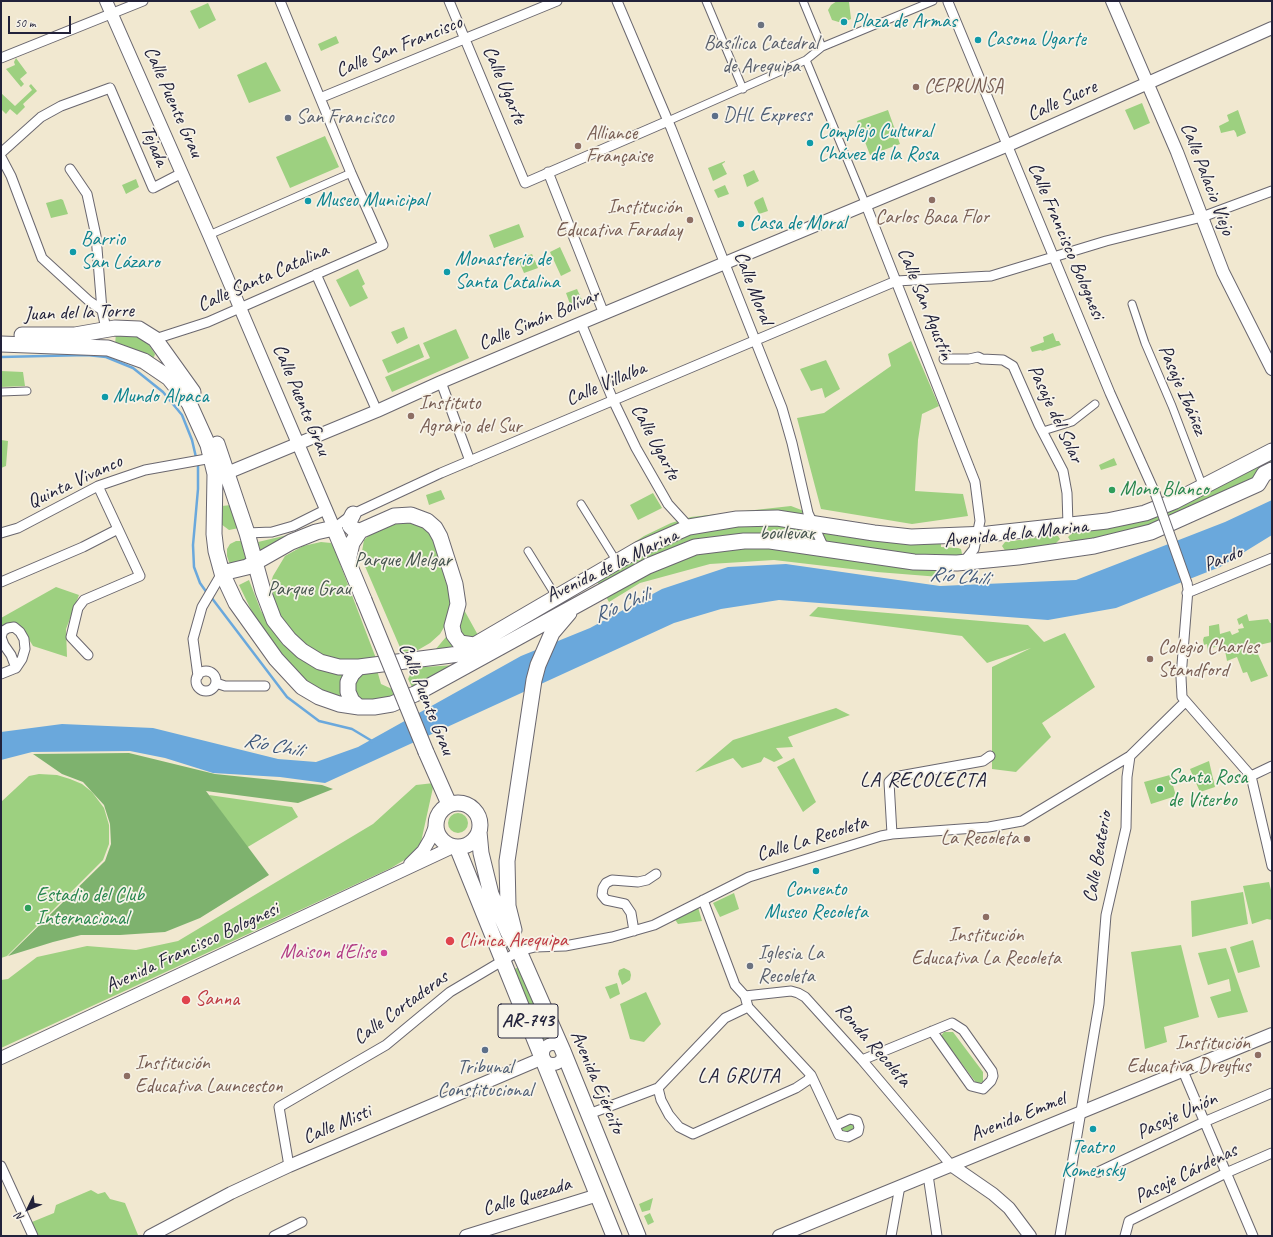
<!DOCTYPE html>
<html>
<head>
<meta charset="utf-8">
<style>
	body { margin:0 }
	#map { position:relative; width:1273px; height:1237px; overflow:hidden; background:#f1e8d0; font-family:Caveat,sans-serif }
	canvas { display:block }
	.frame { position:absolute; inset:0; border:2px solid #22223b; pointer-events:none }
	.north { position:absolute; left:8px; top:1189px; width:40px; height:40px; -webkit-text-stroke:3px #f7f3e8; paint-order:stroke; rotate:227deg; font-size:11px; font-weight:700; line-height:16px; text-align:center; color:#22223b }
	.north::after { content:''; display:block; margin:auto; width:14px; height:18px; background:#22223b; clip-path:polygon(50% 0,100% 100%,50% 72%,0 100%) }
	.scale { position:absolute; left:8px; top:16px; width:63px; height:18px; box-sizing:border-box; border:2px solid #22223b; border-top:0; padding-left:5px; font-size:12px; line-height:14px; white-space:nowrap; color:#22223b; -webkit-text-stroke:3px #f7f3e8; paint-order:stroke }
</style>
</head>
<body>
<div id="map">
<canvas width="1273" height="1237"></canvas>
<div class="frame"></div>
<div class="north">N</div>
<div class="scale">50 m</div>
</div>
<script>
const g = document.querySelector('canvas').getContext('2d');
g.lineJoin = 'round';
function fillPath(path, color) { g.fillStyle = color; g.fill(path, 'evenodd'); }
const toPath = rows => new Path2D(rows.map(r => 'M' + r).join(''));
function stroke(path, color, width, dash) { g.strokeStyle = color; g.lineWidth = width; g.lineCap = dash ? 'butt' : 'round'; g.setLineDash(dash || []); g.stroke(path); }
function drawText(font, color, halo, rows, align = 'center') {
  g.font = font + ' Caveat,sans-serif'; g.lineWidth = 3.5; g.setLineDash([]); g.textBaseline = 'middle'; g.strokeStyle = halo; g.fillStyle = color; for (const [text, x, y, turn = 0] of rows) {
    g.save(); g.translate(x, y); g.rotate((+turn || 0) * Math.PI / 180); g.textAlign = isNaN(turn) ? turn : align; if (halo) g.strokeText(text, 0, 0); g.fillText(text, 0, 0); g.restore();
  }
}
fillPath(toPath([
	[837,1,849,2,851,19,842,23,832,20,828,10,831,5],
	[208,3,216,20,199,29,190,11],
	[336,36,339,43,321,51,318,44],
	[16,58,27,73,20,79,24,84,21,87,6,69,15,65,14,62],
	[266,62,281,91,249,103,237,75],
	[31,84,37,91,23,104,25,107,17,115,10,109,6,114,1,109,1,93,15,106,32,90,29,86],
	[1142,103,1150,123,1134,130,1125,110],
	[888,110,900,144,870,155,857,121],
	[1238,110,1246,133,1237,137,1236,133,1234,130,1221,133,1219,126,1229,121,1227,115],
	[325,136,339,167,290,188,276,157],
	[725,161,725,162,722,164,727,174,713,181,708,168],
	[754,170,759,181,747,187,743,175],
	[136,179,139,187,126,194,122,185],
	[725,185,729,194,718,198,714,190],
	[763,197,768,211,759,214,754,203,755,201],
	[61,199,63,200,68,214,51,218,46,203],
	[519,224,524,237,494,248,489,235],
	[560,247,571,271,561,276,550,252],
	[532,254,538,268,524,273,518,259],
	[358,269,365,284,362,286,368,298,350,307,336,280],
	[577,289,582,300,570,304,566,293],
	[404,327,408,338,397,344,391,332],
	[456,329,469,358,392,392,385,377,430,358,423,343],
	[116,332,138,334,149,345,155,354,154,357,151,358,115,346],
	[1053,333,1056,341,1059,341,1061,345,1042,351,1041,350,1032,352,1030,347,1044,342,1043,337],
	[911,341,939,406,922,414,918,440,915,491,963,494,968,516,912,524,821,509,797,418,824,413,891,366,888,354],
	[419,344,424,357,388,373,382,360],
	[826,360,840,389,825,398,822,388,811,391,800,369],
	[1,371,23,372,25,386,1,387],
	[1,440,8,441,6,466,1,468],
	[1114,458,1117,465,1101,470,1099,465],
	[1270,460,1272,464,1249,484,1170,519,1167,511],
	[441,490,445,499,429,505,426,495],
	[653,493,662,508,638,520,630,505],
	[231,505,239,528,229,530,221,524,222,506],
	[791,506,817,516,874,528,941,531,941,547,958,548,961,549,962,554,961,556,940,556,940,577,877,572,774,560,710,564,640,583,609,602,591,571,644,536,671,523,691,517],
	[1158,516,1161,523,1144,529,1072,543,1068,537,1073,532,1102,528],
	[402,520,419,524,435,539,452,591,450,617,440,634,430,643,418,650,402,652,361,557,364,540,376,529],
	[292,534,261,552,258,542],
	[1054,535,1058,536,1060,539,1055,544,1006,552,1002,546,1005,542],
	[236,541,241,541,247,564,233,567,229,562,227,556,227,549,230,544],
	[321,542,331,543,334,548,377,661,346,662,319,654,297,638,281,619,271,598,270,585,273,576,285,556,303,546],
	[249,580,261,611,276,634,346,674,343,697,319,691,298,675,279,653,255,618,239,585],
	[56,587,79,595,66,629,67,657,33,646,22,628,1,628,1,618],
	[818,607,1028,625,1044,642,1065,633,1095,687,1042,723,1051,737,1016,772,992,769,992,667,1031,648,987,663,962,636,809,616],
	[463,608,479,637,464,642,458,627],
	[1247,614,1249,621,1268,619,1270,623,1272,623,1272,642,1259,645,1257,652,1268,676,1251,682,1247,672,1243,673,1237,657,1227,661,1224,645,1211,648,1211,653,1208,653,1207,644,1204,645,1203,640,1204,637,1209,636,1209,626,1219,624,1220,634,1230,631,1232,635,1239,632,1238,629,1244,628,1242,623,1239,625,1237,619],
	[446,637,455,647,442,651,435,650],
	[456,665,413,689,408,679,410,675,408,668],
	[377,670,381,684,392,689,394,698,379,702,361,700,353,691,354,677,360,671],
	[836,708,850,715,788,737,793,747,776,748,783,758,774,762,764,757,761,762,742,768,733,758,695,772,733,740],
	[794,758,816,802,803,812,777,767],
	[1209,761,1215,787,1200,792,1190,769],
	[39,774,57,775,70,779,82,784,92,792,104,808,109,825,109,844,103,860,7,956,1,958,1,802,29,776],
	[1170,775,1176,796,1151,804,1144,782],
	[434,783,421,842,411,856,391,868,1,1048,1,980,8,979,37,957,87,946,136,950,178,941,373,824,416,785],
	[209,795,292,807,298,817,246,848],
	'448 823a10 10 0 1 1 20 0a10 10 0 1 1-20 0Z',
	[1269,882,1272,894,1272,920,1267,919,1252,924,1243,886],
	[1243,892,1248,924,1192,937,1191,901],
	[734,893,739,909,720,917,713,903],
	[698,907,702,921,678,924,674,918],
	[1253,940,1260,967,1238,973,1230,947],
	[1181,945,1199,1017,1164,1027,1167,1042,1145,1049,1131,952],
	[1226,948,1248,1012,1218,1018,1210,997,1231,991,1229,979,1208,985,1198,953],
	[520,967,550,1037,543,1039,514,969],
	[624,968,630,971,631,975,630,980,622,985,618,974,619,970],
	[617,983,620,994,610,999,605,987],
	[646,992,661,1024,644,1042,630,1039,620,1004],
	[944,1032,953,1032,983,1072,983,1082,977,1084,941,1036],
	[851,1124,854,1125,854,1129,845,1133,842,1132,842,1127],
	[91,1190,98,1194,105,1192,110,1199,125,1203,138,1235,135,1236,38,1236,32,1222,54,1213,56,1205],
	[653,1198,650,1210,642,1212,639,1204],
	[650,1213,654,1222,648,1225,644,1216]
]), '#9dd080');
fillPath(toPath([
	[129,753,215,774,322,785,333,789,298,803,206,791,269,875,200,918,165,932,120,935,81,935,53,942,8,956,105,861,111,844,110,824,104,805,83,782,62,774,33,754]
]), '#7eb26e');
fillPath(toPath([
	[1272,500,1272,535,1220,567,1116,608,1048,620,779,600,721,609,674,623,325,783,280,777,213,773,165,758,130,751,32,752,1,760,1,732,62,724,153,728,278,759,316,762,358,747,521,656,590,628,662,589,728,567,786,564,940,586,1076,580,1225,522]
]), '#6aa8dc');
stroke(toPath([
	[1,357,87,355,106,357,133,368,163,392,182,415,192,440,198,466,198,489,193,545,194,567,200,583,207,593],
	[211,597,287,697,319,721,352,729,372,741]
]), '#6aa8dc', 2.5);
const pedestrian = toPath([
	[706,1,743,89],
	[803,1,822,47],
	[806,60,866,205],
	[668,121,806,60,822,47,933,1],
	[209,235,351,173],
	[1132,304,1145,343,1172,406,1203,487],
	[1,392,27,391],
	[1043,431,1072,422,1095,404],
	[581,504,617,562],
	[528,551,554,593,560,591]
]);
const minor = toPath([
	[449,1,525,183,668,121],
	[617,1,671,128,782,408,792,443,808,513,824,548],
	[948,2,1110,393,1155,493],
	[1,58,143,1],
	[320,98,557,1],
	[1,153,41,117,61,106,110,88,153,188,182,173],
	[1,157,11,176,42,258,89,301,102,310],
	[70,169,87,194,96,236,102,310,106,329],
	[548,172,604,314],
	[866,205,975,482,980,521,974,549,963,563],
	[316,274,377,411],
	[581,323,613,400,636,448,668,504,689,527],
	[155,339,208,322,383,245,351,173,280,1],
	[944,359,969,359,978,357,982,359,1003,360,1013,366,1039,425,1063,471,1067,493,1068,525],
	[441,382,470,461],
	[334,528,353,514,441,473,896,281,991,276,1106,241,1202,217,1272,191],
	[1,533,18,528,98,486,145,470,212,458],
	[247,533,272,532,293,526,327,509],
	[1,582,83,547,118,529],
	[1187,583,1188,589,1181,677,1182,697,1251,776,1272,866],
	[1187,593,1272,558],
	[88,655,71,637,78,608,84,600,140,576,98,486],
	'196 681a10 10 0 1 1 20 0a10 10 0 1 1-20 0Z',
	[1,674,16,668,22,659,25,649,24,639,20,632,14,627,8,628,3,631,1,637,4,645,11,655,16,668],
	[198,676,193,639,202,607,222,573],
	[216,683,225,686,265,686],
	[1251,776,1272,766],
	[892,834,889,782,894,777,983,761,990,756],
	[703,900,735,985,745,996,748,1007,811,1075,839,1135,848,1137,858,1132,859,1127,857,1121,850,1119,835,1126],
	[634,931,631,913,625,904,606,900,602,895,603,888,606,883,612,880,638,882,647,880,656,874],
	[745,996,791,991,798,993,805,997,862,1060,951,1165],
	[862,1060,952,1023,963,1030,992,1071,993,1076,991,1081,983,1089,971,1086,932,1031],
	[1183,1071,1253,1236],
	[658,1088,661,1100,669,1115,679,1127,693,1134,796,1088,808,1080,811,1075],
	[589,1114,658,1088,725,1018,748,1007],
	[1,1166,33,1236],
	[289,1166,279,1107,386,1045,450,992,519,951,535,947,565,946,612,937,654,925,749,877,881,836,892,834,989,827,1022,821,1130,756,1185,702],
	[1098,1172,1204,1122,1272,1093],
	[928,1175,937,1236],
	[274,1236,302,1222],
	[891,1236,900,1186],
	[1060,1236,1099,1004,1106,915,1126,828,1127,777,1130,756],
	[1125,1236,1129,1221,1226,1173,1272,1153]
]);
const tertiary = toPath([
	[106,1,209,235,334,528],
	[1112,1,1177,152,1223,272,1272,369],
	[227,473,377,411,441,382,581,323,1006,146,1272,28],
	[410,864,423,851,430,839,436,824],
	'543 1054a10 10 0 1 1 20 0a10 10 0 1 1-20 0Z',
	[1,1058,455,846],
	[951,1165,993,1194,1009,1208,1030,1236],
	[150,1236,231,1193,289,1166,543,1058],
	[466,1236,598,1195],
	[779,1236,1272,1034]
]);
const primary = toPath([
	[22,335,75,335,115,328,139,329,155,339,193,392],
	[1,344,108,348,144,361,169,378,189,403,208,445,215,474,214,534,216,551,222,573,236,603,276,659,302,687,319,697,339,704,359,707,374,707,392,704,415,694,648,566,695,547,744,541,770,541,914,562,957,563,1018,557,1094,546,1151,532,1258,484,1264,474,1272,470],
	[217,444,247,533,263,591,274,620,289,639,302,651,320,662,339,667,359,667,459,654,639,549,689,527,737,519,777,518,874,533,911,537,988,534,1107,521,1145,513,1175,501,1272,451],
	[353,514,350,520,350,526,354,530,360,531],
	[348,561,352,543,360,531,394,516,411,515,427,521,435,528,440,537,455,584,458,604,452,626,454,635,460,643,474,645],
	[222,573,247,567,291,542,316,532,334,528,364,600],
	[359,707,352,701,348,692,348,682,352,674,359,667],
	[426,752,449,804],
	'436 825a22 22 0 1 1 44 0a22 22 0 1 1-44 0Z',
	[479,832,481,853,491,894,508,932,519,951,563,1051,638,1236],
	[457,847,614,1236],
	[514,930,508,906,507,861,534,680,538,665,552,633,569,613]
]);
stroke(pedestrian, '#6a676f', 9);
stroke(minor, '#6a676f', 11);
stroke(tertiary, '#6a676f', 14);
stroke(primary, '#6a676f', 17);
stroke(pedestrian, '#fff', 7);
stroke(minor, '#fff', 9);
stroke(tertiary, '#fff', 12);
stroke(primary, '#fff', 15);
const minorBridge = toPath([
	[1155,493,1187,583]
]);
const primaryBridge = toPath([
	[364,600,426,752]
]);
stroke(minorBridge, '#6a676f', 11, []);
stroke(primaryBridge, '#6a676f', 17, []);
stroke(minorBridge, '#fff', 9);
stroke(primaryBridge, '#fff', 15);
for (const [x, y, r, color] of [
	[844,22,4,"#0f9aa8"],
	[761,25,4,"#6b7280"],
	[978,40,4,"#0f9aa8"],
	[916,87,4,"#8d6e63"],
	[715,116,4,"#5c6f8a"],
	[288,118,4,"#6b7280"],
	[810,143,4,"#0f9aa8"],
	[578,146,4,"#8d6e63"],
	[932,200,4,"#8d6e63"],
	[308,201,4,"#0f9aa8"],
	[690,220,4,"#8d6e63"],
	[741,224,4,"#0f9aa8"],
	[73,252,4,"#0f9aa8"],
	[447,272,4,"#0f9aa8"],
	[105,397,4,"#0f9aa8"],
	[411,416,4,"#8d6e63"],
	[1112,490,4,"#2e9e5b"],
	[1150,659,4,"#8d6e63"],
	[1160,789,4,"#2e9e5b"],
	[1027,839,4,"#8d6e63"],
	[816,871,4,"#0f9aa8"],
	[28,908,4,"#2e9e5b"],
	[986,917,4,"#8d6e63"],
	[450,941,5,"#e0444e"],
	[384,953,4,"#d1479c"],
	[750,966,4,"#6b7280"],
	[186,1000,5,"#e0444e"],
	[485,1050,4,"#5c6f8a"],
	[1258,1055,4,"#8d6e63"],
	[127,1076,4,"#8d6e63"],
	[1093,1129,4,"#0f9aa8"]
]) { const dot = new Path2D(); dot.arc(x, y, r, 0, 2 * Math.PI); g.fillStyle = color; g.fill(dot); stroke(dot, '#f7f3e8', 1.5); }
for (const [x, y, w] of [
	[528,1021,60]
]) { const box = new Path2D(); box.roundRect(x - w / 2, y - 17, w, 34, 3); g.fillStyle = '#f7f3e8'; g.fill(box); stroke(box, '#22223b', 1); }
drawText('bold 19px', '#22223b', null, [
	["AR-743",528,1021]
]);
drawText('20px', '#0d838f', '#f7f3e8', [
	["Plaza de Armas",852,22],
	["Casona Ugarte",986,40],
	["Complejo Cultural",818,132],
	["Chávez de la Rosa",818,155],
	["Museo Municipal",316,201],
	["Casa de Moral",749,224],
	["Barrio",81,240],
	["San Lázaro",81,263],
	["Monasterio de",455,260],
	["Santa Catalina",455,283],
	["Mundo Alpaca",113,397],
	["Convento",816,890,"center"],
	["Museo Recoleta",816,913,"center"],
	["Teatro",1093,1148,"center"],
	["Komensky",1093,1171,"center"]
], 'left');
drawText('20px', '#5b616d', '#f7f3e8', [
	["Basílica Catedral",761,44,"center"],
	["de Arequipa",761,67,"center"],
	["San Francisco",296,118],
	["Iglesia La",758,954],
	["Recoleta",758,977]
], 'left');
drawText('20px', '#22223b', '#f7f3e8', [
	["Calle San Francisco",399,47,-22],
	["Calle Ugarte",504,85,67],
	["Calle Sucre",1062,101,-24],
	["Calle Puente Grau",173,102,66],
	["Tejada",154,146,67],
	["Calle Palacio Viejo",1207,179,69],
	["Calle Francisco Bolognesi",1066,241,67],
	["Calle Santa Catalina",263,278,-24],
	["Calle Moral",753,288,69],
	["Calle San Agustín",925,304,68],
	["Juan del la Torre",79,313,-2],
	["Calle Simón Bolívar",539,320,-23],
	["Calle Villalba",606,384,-23],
	["Pasaje Ibáñez",1182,390,67],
	["Calle Puente Grau",301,400,67],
	["Pasaje del Solar",1055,414,65],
	["Calle Ugarte",655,442,62],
	["Quinta Vivanco",75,482,-25],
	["Avenida de la Marina",1016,534,-6],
	["Pardo",1223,559,-22],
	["Avenida de la Marina",612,566,-26],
	["Calle Puente Grau",426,699,68],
	["Calle La Recoleta",812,839,-17],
	["Calle Beaterio",1098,857,-80],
	["Avenida Francisco Bolognesi",192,948,-25],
	["Calle Cortaderas",401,1008,-36],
	["Ronda Recoleta",873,1045,49],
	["Avenida Ejército",597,1082,67],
	["Pasaje Unión",1177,1116,-25],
	["Avenida Emmel",1018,1117,-22],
	["Calle Misti",337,1125,-23],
	["Pasaje Cárdenas",1186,1174,-26],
	["Calle Quezada",527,1197,-17]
]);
drawText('20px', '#785e54', '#f7f3e8', [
	["CEPRUNSA",924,87],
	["Alliance",586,134],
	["Française",586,157],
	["Institución",682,208,"right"],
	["Educativa Faraday",682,231,"right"],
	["Carlos Baca Flor",932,218,"center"],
	["Instituto",419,404],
	["Agrario del Sur",419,427],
	["Colegio Charles",1158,648],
	["Standford",1158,671],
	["La Recoleta",1019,839,"right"],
	["Institución",986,936,"center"],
	["Educativa La Recoleta",986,959,"center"],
	["Institución",1250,1044,"right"],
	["Educativa Dreyfus",1250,1067,"right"],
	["Institución",135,1064],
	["Educativa Launceston",135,1087]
], 'left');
drawText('20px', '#4e5e75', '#f7f3e8', [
	["DHL Express",723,116],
	["Tribunal",485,1068,"center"],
	["Constitucional",485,1091,"center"]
], 'left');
drawText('20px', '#27864d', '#f7f3e8', [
	["Mono Blanco",1120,490],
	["Santa Rosa",1168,778],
	["de Viterbo",1168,801],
	["Estadio del Club",36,896],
	["Internacional",36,919]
], 'left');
drawText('20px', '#475650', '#f7f3e8', [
	["boulevar",787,534],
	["Parque Melgar",403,561],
	["Parque Grau",309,590]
]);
drawText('20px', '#be3a42', '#f7f3e8', [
	["Clinica Arequipa",459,941],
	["Sanna",195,1000]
], 'left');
drawText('20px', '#b23c85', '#f7f3e8', [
	["Maison d'Elise",376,953]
], 'right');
drawText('italic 21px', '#3f587b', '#f7f3e8', [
	["Río Chili",959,577,5],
	["Río Chili",622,606,-23],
	["Río Chili",273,746,11]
]);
g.letterSpacing = '1px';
drawText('21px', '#22223b', '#f7f3e8', [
	["LA RECOLECTA",923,780],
	["LA GRUTA",739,1076]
]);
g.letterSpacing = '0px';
</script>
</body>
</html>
